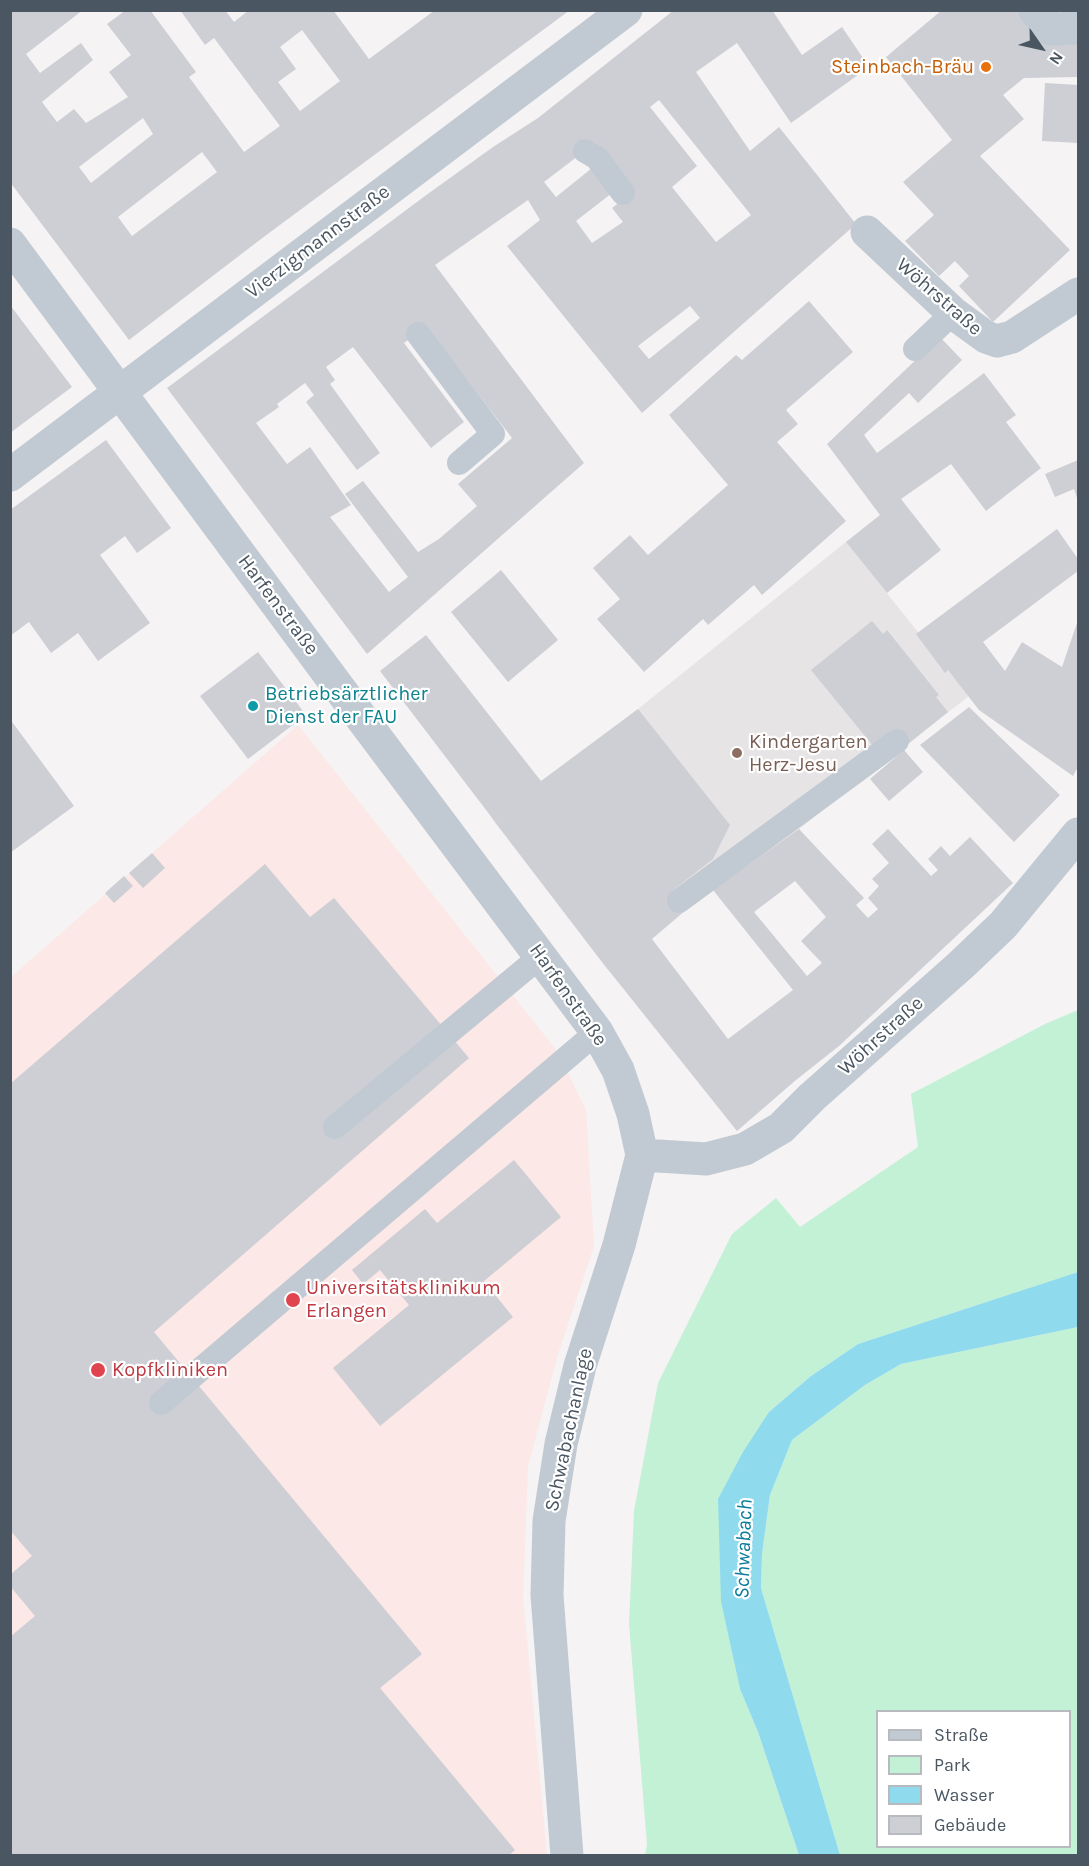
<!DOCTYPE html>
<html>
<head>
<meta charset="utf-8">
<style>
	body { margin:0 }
	#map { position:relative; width:1089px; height:1866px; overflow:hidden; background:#f5f3f3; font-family:Karla,sans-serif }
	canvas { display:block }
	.frame { position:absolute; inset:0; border:12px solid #4a5661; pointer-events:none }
	.legend { position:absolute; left:876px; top:1710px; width:195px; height:138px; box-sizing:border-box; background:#fff; border:2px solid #b7bbc0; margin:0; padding:8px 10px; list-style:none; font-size:18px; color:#4a5661 }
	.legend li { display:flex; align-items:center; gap:12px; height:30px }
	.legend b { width:30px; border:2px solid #b7bbc0 }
	.north { position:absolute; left:1011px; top:18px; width:60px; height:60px; -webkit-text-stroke:4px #fff; paint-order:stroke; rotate:124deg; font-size:16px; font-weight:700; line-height:24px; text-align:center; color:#4a5661 }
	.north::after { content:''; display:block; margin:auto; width:21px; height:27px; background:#4a5661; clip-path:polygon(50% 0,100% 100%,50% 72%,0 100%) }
</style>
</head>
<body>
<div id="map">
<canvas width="1089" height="1866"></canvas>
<div class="frame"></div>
<ul class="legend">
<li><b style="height:8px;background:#c1cad2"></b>Straße</li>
<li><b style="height:16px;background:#c3f1d5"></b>Park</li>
<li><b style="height:16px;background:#90daee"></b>Wasser</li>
<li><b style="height:16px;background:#cdcfd5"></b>Gebäude</li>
</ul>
<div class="north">N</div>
</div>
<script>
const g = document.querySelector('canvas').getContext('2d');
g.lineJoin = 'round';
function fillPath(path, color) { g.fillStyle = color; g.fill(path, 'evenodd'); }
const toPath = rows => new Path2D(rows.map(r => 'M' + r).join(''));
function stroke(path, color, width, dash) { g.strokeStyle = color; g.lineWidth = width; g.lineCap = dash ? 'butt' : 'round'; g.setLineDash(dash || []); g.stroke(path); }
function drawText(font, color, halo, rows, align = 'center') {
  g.font = font + ' Karla,sans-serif'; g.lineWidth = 4.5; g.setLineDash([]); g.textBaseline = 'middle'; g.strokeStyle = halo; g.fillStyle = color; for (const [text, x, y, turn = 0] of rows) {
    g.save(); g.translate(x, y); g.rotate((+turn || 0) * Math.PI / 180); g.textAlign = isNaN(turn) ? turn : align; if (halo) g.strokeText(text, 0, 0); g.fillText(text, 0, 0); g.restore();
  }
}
fillPath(toPath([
	[846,542,969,696,799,829,686,910,608,970,492,819,638,709]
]), '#e6e4e5');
fillPath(toPath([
	[298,725,557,1051,586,1110,594,1246,558,1354,528,1466,523,1597,547,1855,11,1855,10,978]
]), '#fce8e6');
fillPath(toPath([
	[1078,1010,1078,1272,858,1344,811,1376,769,1412,721,1602,740,1689,758,1732,799,1855,645,1856,647,1844,629,1624,634,1511,658,1383,732,1234,776,1198,800,1227,918,1147,911,1094,1045,1024],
	[1078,1327,1078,1855,840,1855,761,1588,762,1554,770,1495,792,1440,865,1385,901,1364],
	[878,1712,1070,1712,1070,1846,878,1846]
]), '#c3f1d5');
fillPath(toPath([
	[1078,1272,1078,1327,901,1364,865,1385,792,1440,770,1495,762,1554,761,1588,840,1855,799,1855,758,1732,740,1689,721,1602,718,1499,743,1452,769,1412,811,1376,858,1344]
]), '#90daee');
fillPath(toPath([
	[10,10,83,10,26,54,40,73,81,43,93,60,42,102,57,122,74,109,86,123,128,97,109,72,131,55,107,24,126,10,150,10,196,72,189,77,244,152,280,126,214,38,205,45,180,10,225,10,234,22,249,10,333,10,369,59,435,10,570,10,265,236,129,340,10,182],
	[302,30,340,81,300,111,278,82,296,69,280,47],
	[143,118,153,134,91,183,79,167],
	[202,152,217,172,132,236,118,217],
	[674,10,772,10,802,55,842,27,869,67,791,123,737,43,696,72,750,151,779,127,856,224,642,413,507,246,540,220,528,200,435,265,584,463,367,654,167,388,425,196,493,147,538,118],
	[659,100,751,215,716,242,672,187,697,166,650,107],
	[595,143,634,191,612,208,623,222,592,243,576,221,612,193,592,168,556,197,544,182],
	[690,306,700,318,649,359,638,346],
	[426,327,512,438,458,484,477,506,439,539,418,552,363,481,345,494,408,577,389,592,330,517,351,505,310,447,287,464,256,423,279,407,277,404,305,383,314,395,306,402,357,470,380,453,330,384,335,380,326,367,353,347,431,448,464,422,404,343],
	[942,10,1017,10,1041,42,1078,36,1078,77,1024,78,1003,95,1024,119,980,156,1070,250,993,322,959,286,969,276,955,261,939,276,905,241,934,215,903,182,952,140,886,57],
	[1045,83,1078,85,1078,143,1042,141],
	[809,301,853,352,786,410,798,424,777,442,846,521,762,595,754,585,708,625,703,619,644,672,597,619,620,599,593,568,630,535,648,555,728,485,669,415,736,355,742,360],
	[10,305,72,387,10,433],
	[940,337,962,360,918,403,909,393,864,435,877,453,984,373,1016,415,1006,422,1041,468,986,511,951,464,901,499,941,550,887,593,846,542,880,515,827,444],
	[106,440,171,528,137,553,125,536,100,555,150,623,98,661,78,633,51,653,29,622,10,636,10,510],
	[1078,460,1078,501,1074,489,1055,497,1045,474],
	[1057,529,1078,559,1078,571,983,642,1005,671,1022,642,1062,667,1078,620,1078,767,1073,776,979,710,948,670,945,673,916,634],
	[501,570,558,640,508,682,451,612],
	[872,621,883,634,887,630,939,695,936,697,948,712,903,748,874,747,811,670],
	[426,635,541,781,638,709,730,825,713,859,672,891,686,910,652,939,728,1039,793,990,713,890,799,829,864,898,856,905,868,918,878,909,868,898,879,886,872,879,889,863,872,844,888,829,931,876,938,870,928,859,941,846,950,856,970,837,1013,883,839,1046,796,1080,737,1131,602,962,380,671],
	[795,881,826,917,801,941,822,963,807,976,754,912],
	[258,652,306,715,248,759,200,696],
	[969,707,1060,795,1014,842,920,745],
	[10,719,74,806,10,853],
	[904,750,923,772,889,801,870,779],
	[152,853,165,868,143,888,129,873],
	[265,864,310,917,334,898,469,1058,154,1332,422,1654,380,1688,515,1850,508,1856,10,1856,10,1637,35,1616,10,1586,10,1575,32,1556,10,1530,10,1084],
	[124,876,133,886,114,903,105,893],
	[514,1160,561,1217,484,1281,513,1317,380,1426,333,1368,409,1305,380,1270,363,1284,352,1270,425,1209,437,1223]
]), '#cdcfd5');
stroke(toPath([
	[585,151,597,158,623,193],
	[418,334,493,434,459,463],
	[915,349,953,313],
	[679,901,897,741],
	[335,1127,541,956],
	[161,1403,597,1032]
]), '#c1cad2', 24);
stroke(toPath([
	[1035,10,1050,29,1078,28],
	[867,232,953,313,986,337,997,341,1012,337,1078,294],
	[10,244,339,688,597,1032,618,1070,633,1114,642,1155,619,1245,580,1366,561,1444,549,1521,547,1595,567,1856],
	[10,475,626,10],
	[642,1155,706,1159,745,1149,781,1128,812,1097,961,965,1003,925,1078,834]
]), '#c1cad2', 33);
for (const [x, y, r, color] of [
	[986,67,6,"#e8710a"],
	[253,706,6,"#0f9aa8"],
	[737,753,6,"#8d6e63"],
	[293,1300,8,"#e0444e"],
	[98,1370,8,"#e0444e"]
]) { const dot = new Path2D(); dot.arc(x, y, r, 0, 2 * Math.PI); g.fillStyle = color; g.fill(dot); stroke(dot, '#fff', 2); }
drawText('20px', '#c56008', '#fff', [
	["Steinbach-Bräu",974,67]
], 'right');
drawText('20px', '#4a5661', '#fff', [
	["Vierzigmannstraße",318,242,-37],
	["Wöhrstraße",939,297,41],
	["Harfenstraße",278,605,53],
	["Harfenstraße",568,995,55],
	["Wöhrstraße",881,1036,-42],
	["Schwabachanlage",569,1430,-78]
]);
drawText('20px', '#0d838f', '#fff', [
	["Betriebsärztlicher",265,694],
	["Dienst der FAU",265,717]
], 'left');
drawText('20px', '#785e54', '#fff', [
	["Kindergarten",749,742],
	["Herz-Jesu",749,765]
], 'left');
drawText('20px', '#be3a42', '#fff', [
	["Universitätsklinikum",306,1288],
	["Erlangen",306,1311],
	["Kopfkliniken",112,1370]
], 'left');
drawText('italic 21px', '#0c7c9b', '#fff', [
	["Schwabach",744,1549,-88]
]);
</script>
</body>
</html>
